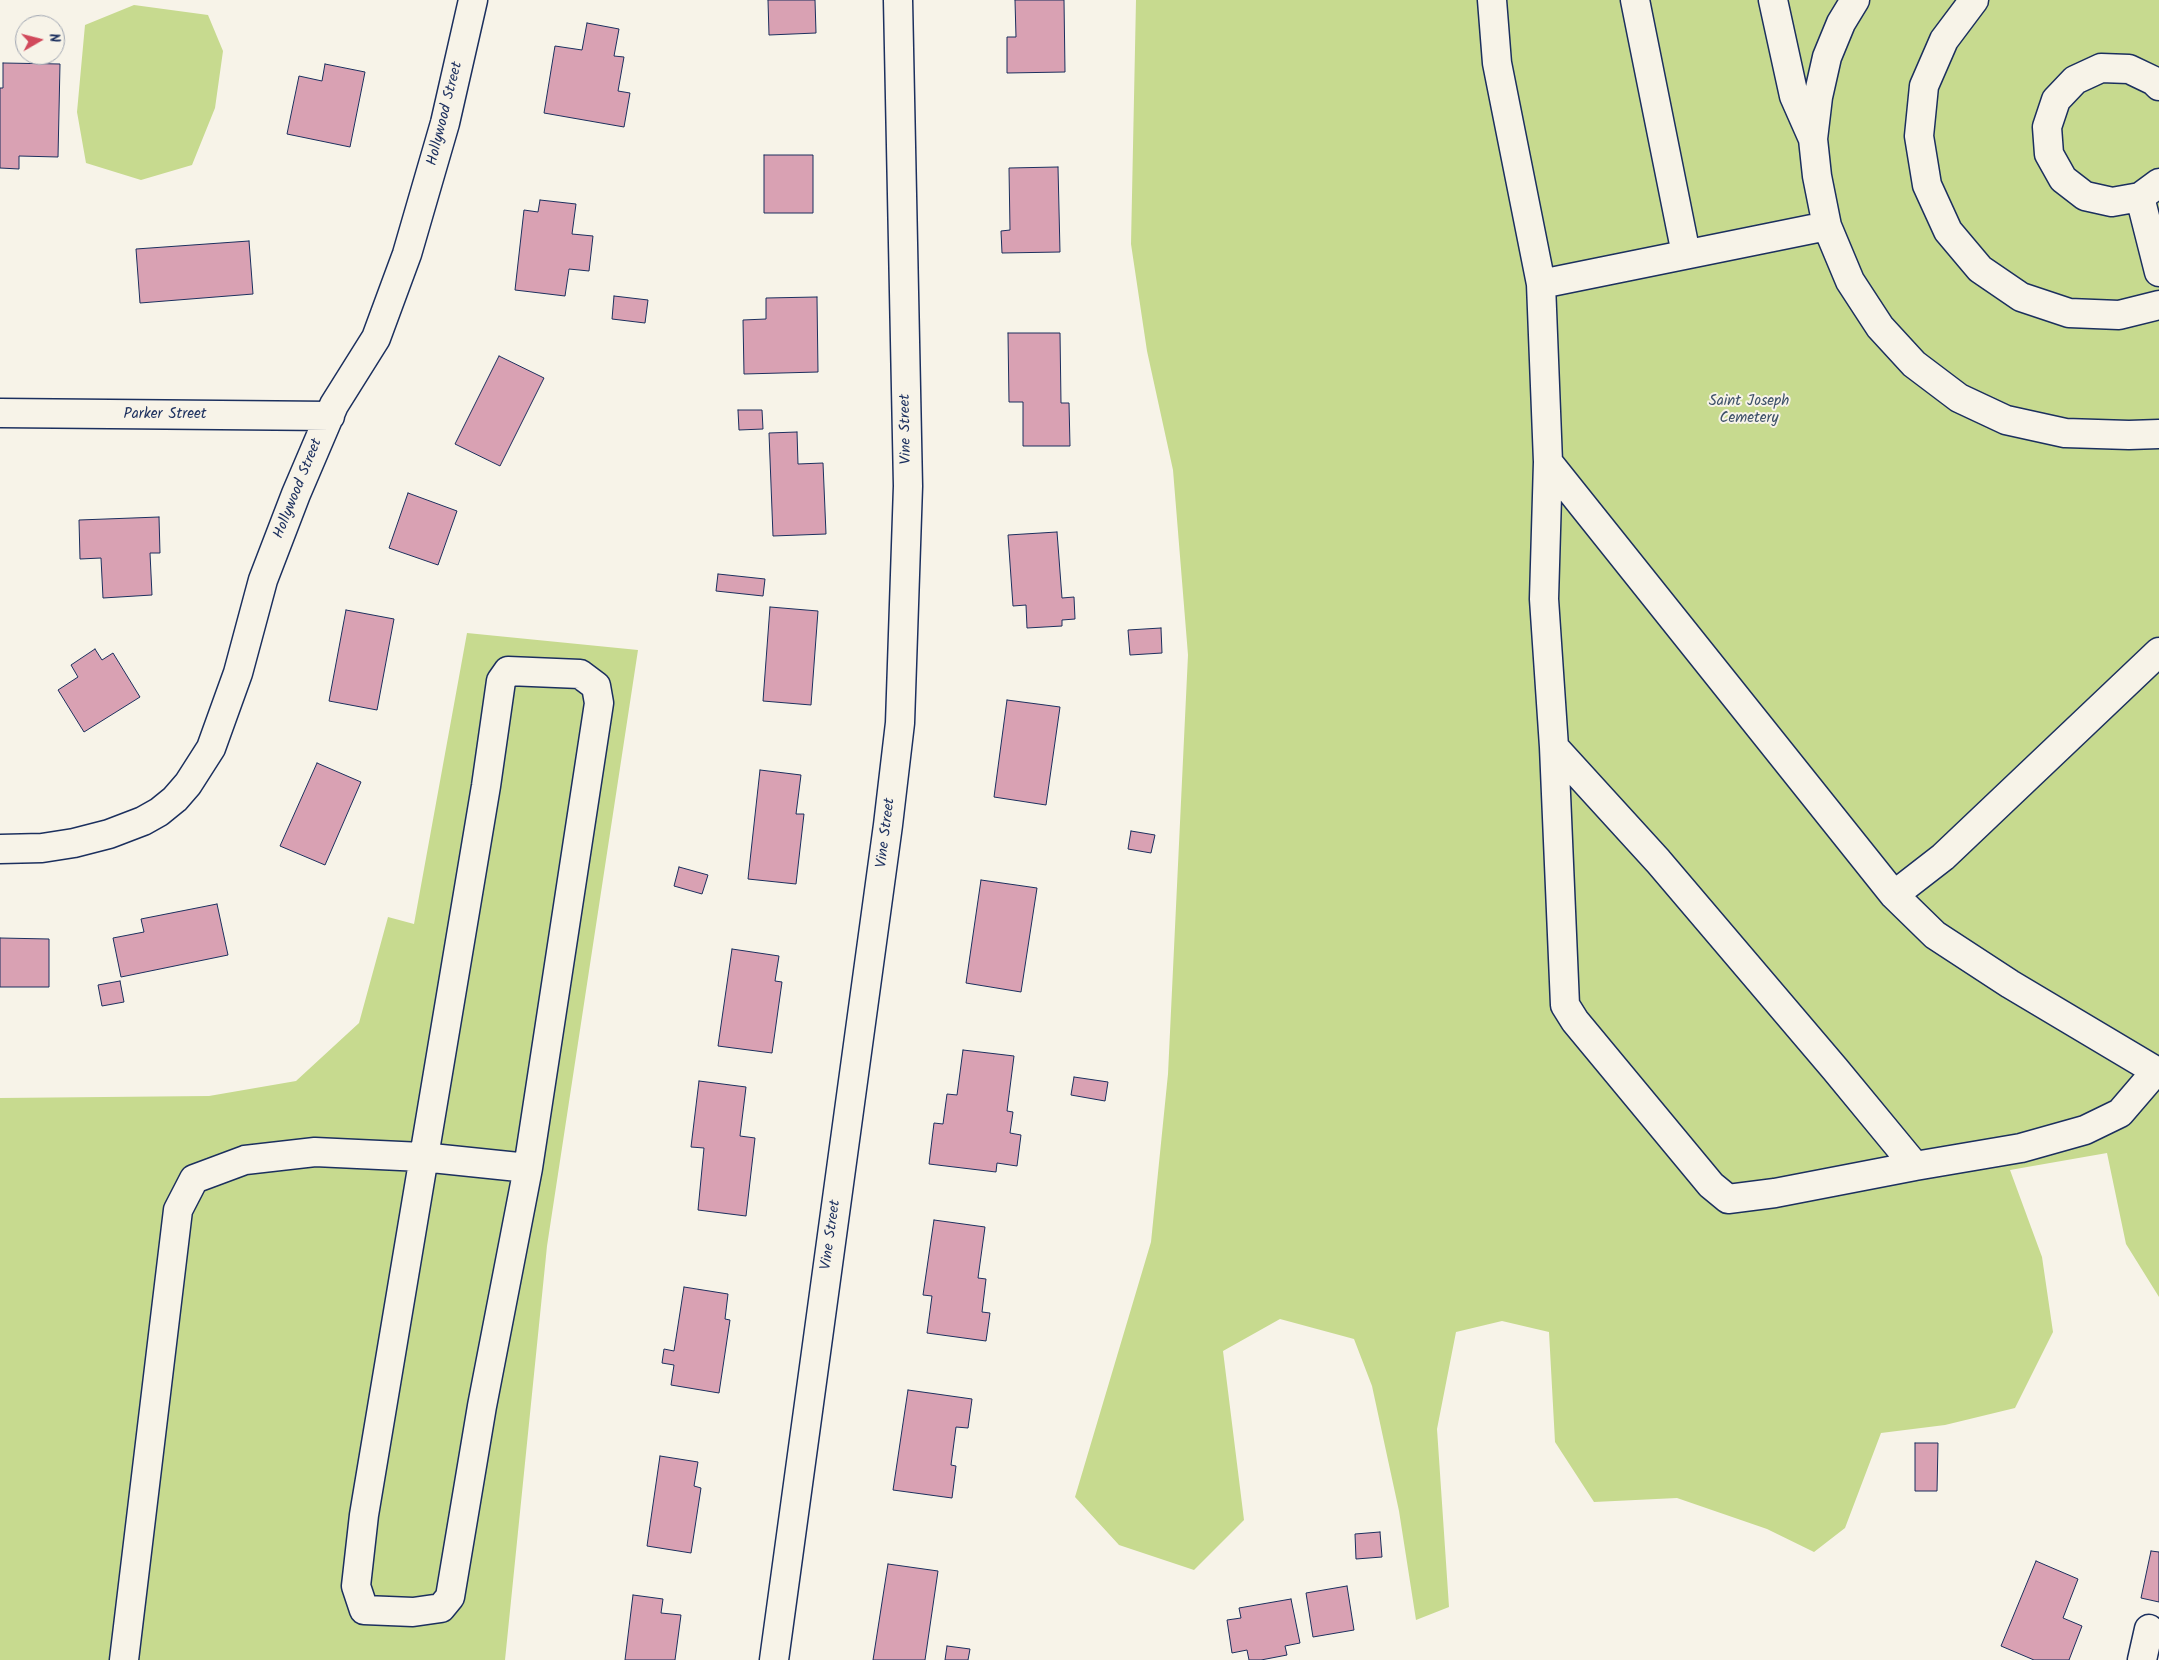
<!DOCTYPE html>
<html>
<head>
<meta charset="utf-8">
<style>
	body { margin:0 }
	#map { position:relative; width:2159px; height:1660px; overflow:hidden; background:#f7f3e8; font-family:Kalam,sans-serif }
	canvas { display:block }
	.north { position:absolute; left:15px; top:15px; width:50px; height:50px; box-sizing:border-box; background:#f7f3e8; border:1px solid #9fa5b1; border-radius:50%; rotate:82deg; font-size:14px; font-weight:700; line-height:20px; text-align:center; color:#1b2f5e }
	.north::after { content:''; display:block; margin:auto; width:18px; height:22px; background:#d1495b; clip-path:polygon(50% 0,100% 100%,50% 72%,0 100%) }
</style>
</head>
<body>
<div id="map">
<canvas width="2159" height="1660"></canvas>
<div class="north">N</div>
</div>
<script>
const g = document.querySelector('canvas').getContext('2d');
g.lineJoin = 'round';
function fillPath(path, color) { g.fillStyle = color; g.fill(path, 'evenodd'); }
const toPath = rows => new Path2D(rows.map(r => 'M' + r).join(''));
function stroke(path, color, width, dash) { g.strokeStyle = color; g.lineWidth = width; g.lineCap = dash ? 'butt' : 'round'; g.setLineDash(dash || []); g.stroke(path); }
function drawText(font, color, halo, rows, align = 'center') {
  g.font = font + ' Kalam,sans-serif'; g.lineWidth = 4; g.setLineDash([]); g.textBaseline = 'middle'; g.strokeStyle = halo; g.fillStyle = color; for (const [text, x, y, turn = 0] of rows) {
    g.save(); g.translate(x, y); g.rotate((+turn || 0) * Math.PI / 180); g.textAlign = isNaN(turn) ? turn : align; if (halo) g.strokeText(text, 0, 0); g.fillText(text, 0, 0); g.restore();
  }
}
fillPath(toPath([
	[1136,0,2159,0,2159,1297,2126,1244,2107,1153,2010,1170,2042,1257,2053,1332,2015,1408,1945,1425,1881,1433,1845,1528,1814,1552,1767,1529,1677,1498,1594,1502,1555,1442,1549,1332,1502,1321,1456,1332,1437,1429,1449,1607,1416,1620,1399,1511,1372,1386,1354,1339,1280,1319,1223,1351,1244,1520,1194,1570,1119,1545,1075,1497,1151,1242,1168,1074,1188,655,1173,470,1147,351,1131,244],
	[134,5,208,15,223,51,215,108,192,165,141,180,86,163,77,112,85,25],
	[467,633,638,650,547,1246,505,1660,0,1660,0,1098,209,1096,296,1081,359,1023,388,917,414,924]
]), '#c7da8f');
const building = toPath([
	[768,0,815,0,816,33,769,35,768,0],
	[1015,0,1064,0,1065,72,1007,73,1007,37,1016,37,1015,0],
	[587,23,619,29,614,56,624,57,618,91,630,93,624,127,544,113,555,46,582,50,587,23],
	[3,63,60,64,58,157,19,156,19,169,0,168,0,88,3,88,3,63],
	[325,64,365,72,350,147,287,134,299,76,322,81,325,64],
	[764,155,813,155,813,213,764,213,764,155],
	[1058,167,1060,252,1002,253,1001,231,1010,230,1009,168,1058,167],
	[540,200,576,204,572,234,593,236,589,271,569,269,565,296,515,290,524,210,538,212,540,200],
	[249,241,253,294,140,303,136,249,249,241],
	[614,296,648,300,645,323,612,319,614,296],
	[817,297,818,372,744,374,743,320,766,319,766,298,817,297],
	[1008,333,1060,333,1061,403,1069,403,1070,446,1023,446,1023,402,1009,402,1008,333],
	[499,356,544,378,500,466,455,444,499,356],
	[738,410,762,410,763,429,739,430,738,410],
	[797,432,798,464,823,463,826,534,773,536,769,433,797,432],
	[408,493,457,511,438,565,389,548,408,493],
	[159,517,160,553,150,553,152,595,103,598,101,558,80,559,79,520,159,517],
	[1057,532,1062,598,1074,597,1075,619,1062,620,1062,626,1027,628,1026,605,1013,606,1008,535,1057,532],
	[718,574,765,579,763,596,716,591,718,574],
	[770,607,818,611,811,705,763,701,770,607],
	[346,610,394,619,377,710,329,701,346,610],
	[1161,628,1162,653,1130,655,1128,630,1161,628],
	[95,649,102,660,113,653,140,697,84,732,58,690,78,677,71,665,95,649],
	[1007,700,1060,707,1046,805,994,797,1007,700],
	[317,763,361,782,325,865,280,846,317,763],
	[760,770,801,775,796,814,804,814,796,884,748,879,760,770],
	[1131,831,1155,835,1151,853,1128,849,1131,831],
	[679,867,708,875,702,894,674,886,679,867],
	[981,880,1037,888,1021,992,966,983,981,880],
	[217,904,228,955,121,977,113,938,144,932,141,919,217,904],
	[0,938,49,939,49,987,0,987,0,938],
	[732,949,779,956,775,981,782,982,772,1053,718,1046,732,949],
	[120,981,124,1002,102,1006,98,985,120,981],
	[963,1050,1014,1056,1007,1111,1013,1112,1010,1133,1021,1135,1017,1166,997,1163,996,1172,929,1164,934,1123,943,1124,947,1094,957,1095,963,1050],
	[1074,1077,1108,1082,1105,1101,1071,1095,1074,1077],
	[699,1081,746,1087,740,1136,755,1138,746,1216,698,1210,704,1148,691,1147,699,1081],
	[934,1220,985,1227,978,1278,986,1279,982,1312,990,1313,986,1341,927,1333,932,1296,923,1295,934,1220],
	[684,1287,728,1294,725,1319,730,1320,719,1393,671,1385,674,1365,662,1363,664,1349,674,1351,684,1287],
	[908,1390,972,1399,968,1428,956,1427,951,1465,956,1466,952,1498,893,1490,908,1390],
	[1915,1443,1938,1443,1937,1491,1915,1491,1915,1443],
	[660,1456,698,1462,694,1486,701,1488,691,1553,647,1546,660,1456],
	[1380,1532,1382,1557,1356,1559,1355,1534,1380,1532],
	[2151,1551,2159,1552,2159,1602,2141,1598,2151,1551],
	[2036,1561,2078,1579,2063,1618,2082,1626,2069,1660,2034,1660,2001,1646,2036,1561],
	[888,1564,938,1571,925,1660,873,1660,888,1564],
	[1347,1586,1354,1630,1313,1637,1306,1593,1347,1586],
	[633,1595,663,1599,661,1613,681,1615,675,1660,625,1660,633,1595],
	[1291,1599,1300,1643,1285,1646,1287,1655,1261,1660,1249,1660,1247,1650,1232,1653,1227,1620,1241,1618,1239,1608,1291,1599],
	[947,1646,970,1649,968,1660,945,1660,947,1646]
]);
fillPath(building, '#d9a1b3');
stroke(building, '#1b2f5e', 1);
const minor = toPath([
	[1492,0,1497,63,1541,284,1548,462],
	[1635,0,1686,254],
	[1773,0,1794,96,1813,139],
	[1855,0,1841,23,1827,57,1818,97,1813,139,1817,176,1827,226,1850,281,1880,327,1914,364,1959,398,2006,420,2065,433,2129,435,2159,434],
	[1974,0,1944,40,1924,86,1919,136,1927,185,1948,231,1980,269,2021,297,2069,313,2119,315,2159,305],
	[2159,86,2154,81,2129,69,2101,68,2075,80,2056,100,2047,127,2049,154,2063,179,2085,196,2112,202,2140,197,2159,183],
	[2140,197,2159,272],
	[1541,284,1827,226],
	[0,413,330,416],
	[508,671,580,674,596,686,599,703,528,1168,482,1406,450,1597,441,1608,413,1612,364,1610,356,1586,364,1515,486,786,501,681,508,671],
	[1554,747,1658,861,1835,1069,1915,1166,1775,1193,1728,1199,1711,1185,1575,1021,1565,1005,1554,747,1544,599,1548,462,1894,895,1935,935,2010,984,2156,1071,2120,1113,2085,1130,2021,1148,1915,1166],
	[0,849,42,848,74,843,109,834,143,821,159,812,175,799,188,784,211,748,238,673,263,580,296,494,334,405,376,338,407,254,445,123,473,0],
	[1894,895,1943,857,2159,652],
	[124,1660,178,1210,194,1179,245,1160,315,1152,422,1157,528,1168],
	[774,1660,888,825,900,723,908,486,898,0],
	[2142,1660,2149,1629]
]);
stroke(minor, '#1b2f5e', 31);
stroke(minor, '#f7f3e8', 28);
drawText('15px', '#1b2f5e', '#f7f3e8', [
	["Hollywood Street",446,114,-76],
	["Parker Street",165,415],
	["Vine Street",907,429,-91],
	["Hollywood Street",299,489,-68],
	["Vine Street",887,833,-83],
	["Vine Street",832,1235,-82]
]);
drawText('15px', '#3d5168', '#f7f3e8', [
	["Saint Joseph",1749,402],
	["Cemetery",1749,419]
]);
</script>
</body>
</html>
